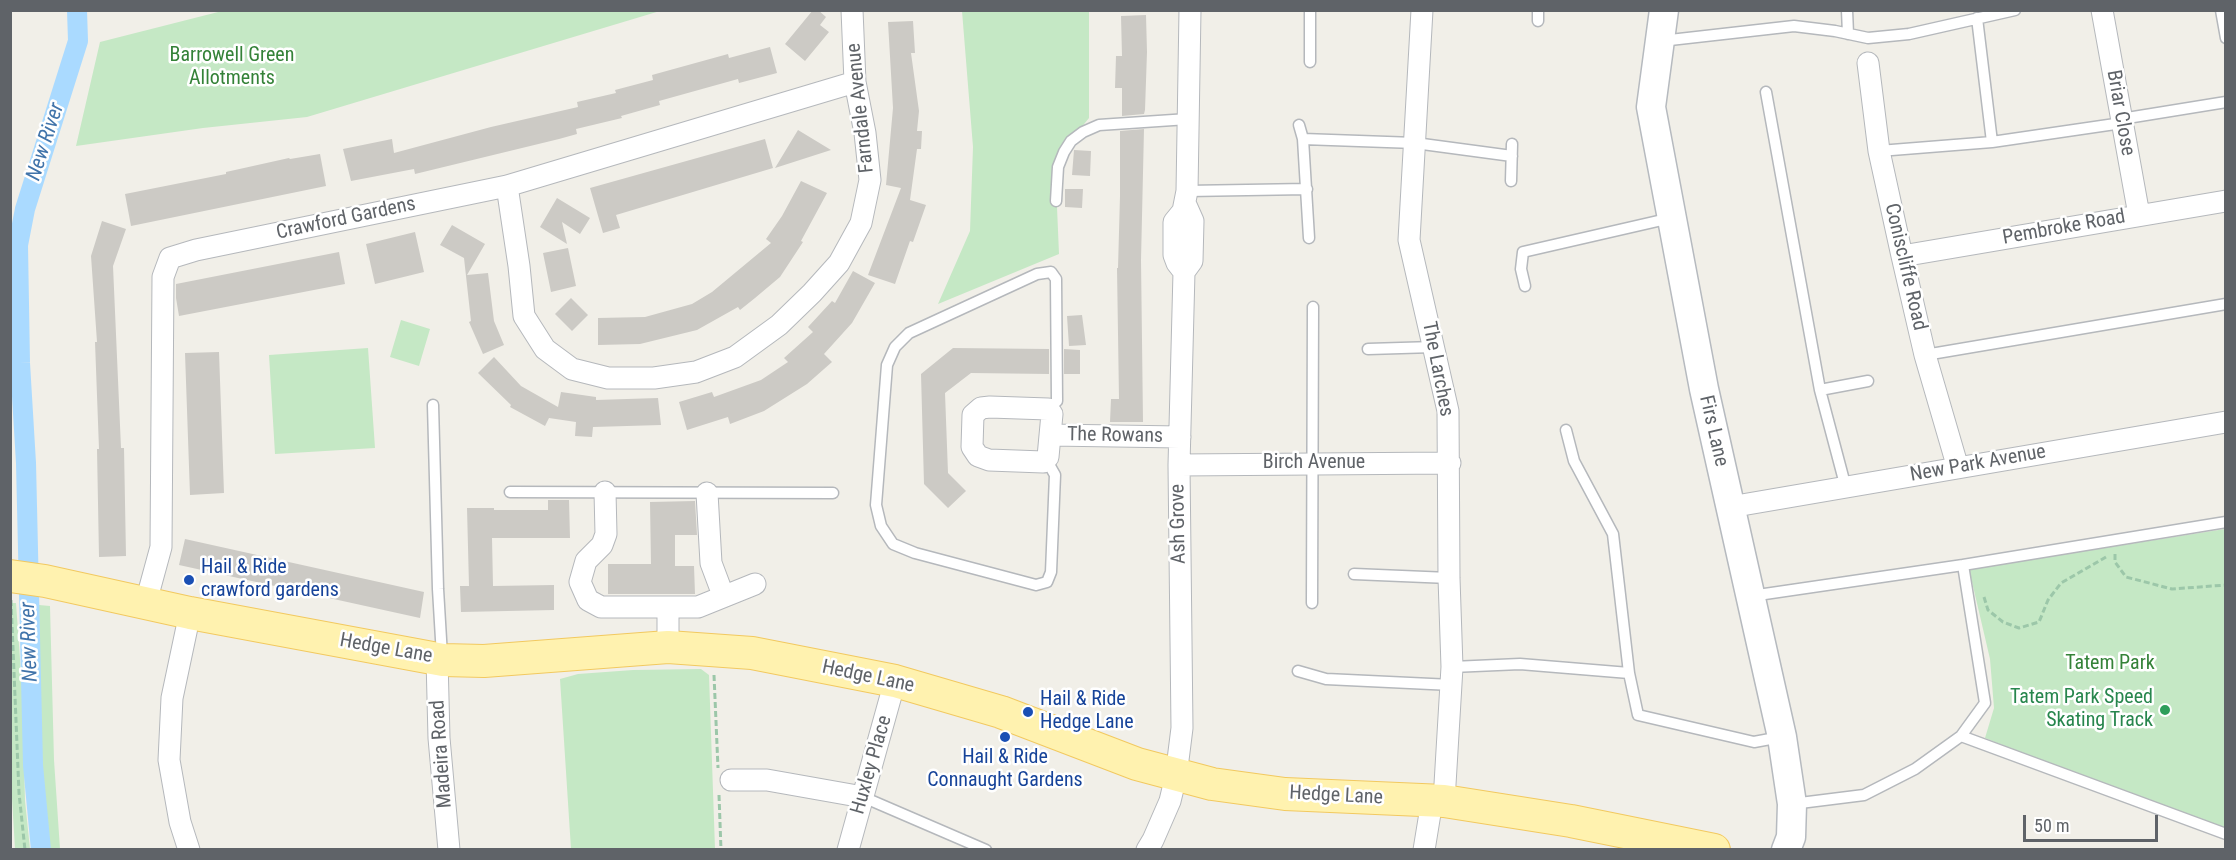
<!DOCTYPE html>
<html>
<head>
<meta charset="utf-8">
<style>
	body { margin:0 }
	#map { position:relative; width:2236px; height:860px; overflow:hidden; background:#f1efe8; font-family:"Roboto Condensed",sans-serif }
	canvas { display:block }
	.frame { position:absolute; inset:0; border:12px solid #5f6368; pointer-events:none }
	.scale { position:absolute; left:2023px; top:815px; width:135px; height:27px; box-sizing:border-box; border:3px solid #5f6368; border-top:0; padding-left:8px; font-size:18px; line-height:21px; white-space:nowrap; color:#5f6368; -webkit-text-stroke:4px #fff; paint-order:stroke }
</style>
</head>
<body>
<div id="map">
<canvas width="2236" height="860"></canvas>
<div class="frame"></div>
<div class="scale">50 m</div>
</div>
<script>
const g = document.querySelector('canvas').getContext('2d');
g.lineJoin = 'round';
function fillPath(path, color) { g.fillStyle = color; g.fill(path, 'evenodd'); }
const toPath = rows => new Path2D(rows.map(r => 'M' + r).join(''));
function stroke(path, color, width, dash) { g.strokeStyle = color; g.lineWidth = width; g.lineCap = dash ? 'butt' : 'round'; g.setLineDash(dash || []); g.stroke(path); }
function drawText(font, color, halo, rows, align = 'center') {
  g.font = font + ' "Roboto Condensed",sans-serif'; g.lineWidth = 5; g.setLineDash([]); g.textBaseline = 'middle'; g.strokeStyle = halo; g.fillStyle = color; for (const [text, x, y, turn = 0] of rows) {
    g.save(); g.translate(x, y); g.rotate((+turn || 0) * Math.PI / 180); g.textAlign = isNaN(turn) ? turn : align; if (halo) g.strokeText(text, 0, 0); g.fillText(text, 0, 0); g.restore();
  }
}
fillPath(toPath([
	[226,10,660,10,660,11,307,117,203,128,76,146,100,42],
	[962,11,1089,11,1089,118,1055,160,1059,254,938,304,970,231,973,147],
	[401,320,430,329,419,366,390,357],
	[368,348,375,448,275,454,269,355],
	[2225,529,2225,836,1985,738,1994,708,1990,659,1969,569],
	[10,603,16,603,22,687,25,801,30,849,15,849,10,764],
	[39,605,50,606,54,760,60,849,47,849,42,815],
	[701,669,709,675,715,849,571,849,560,679,578,674,633,670]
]), '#c5e8c5');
stroke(toPath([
	[41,850,33,765,26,463,20,363,18,245,25,209,78,41,77,10]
]), '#aadaff', 20);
fillPath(toPath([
	[813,10,818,10,826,17,820,25,829,32,805,61,785,44],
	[1146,15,1147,52,1145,110,1144,114,1122,116,1122,88,1115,88,1116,56,1122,56,1121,16],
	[913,21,915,53,911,53,919,111,917,131,922,131,921,149,917,149,910,200,926,205,913,242,910,241,895,284,868,275,901,188,886,185,893,108,888,22],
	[770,47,777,73,739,83,738,79,659,101,660,105,621,116,622,118,576,129,577,134,559,139,415,174,414,169,351,181,343,149,392,139,394,153,491,127,578,107,577,102,616,93,615,90,653,80,652,75,728,54,729,58],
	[1144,129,1141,260,1143,422,1110,422,1111,399,1119,399,1117,268,1118,268,1120,196,1120,131],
	[798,130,831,150,775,168],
	[765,139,773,168,616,215,620,228,603,233,590,188],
	[1074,150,1091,151,1090,176,1072,175],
	[320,154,326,186,131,226,125,194,226,174,226,172,289,158,290,159],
	[801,181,827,193,801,241,803,242,780,277,755,298,740,310,738,307,697,330,640,344,598,345,598,318,645,317,692,304,712,292,771,243,766,239,782,216],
	[1065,189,1083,189,1082,208,1065,207],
	[557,198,590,218,580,234,562,222,567,244,540,227],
	[102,221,126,229,113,266,121,448,124,448,126,556,99,557,97,449,99,449,95,342,97,342,91,256],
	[452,225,485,244,467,275,488,273,494,321,504,345,483,354,469,322,471,321,464,258,440,245],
	[415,232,424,272,375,284,366,244],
	[568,248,576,286,551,292,543,253],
	[339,252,345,284,179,316,176,298,176,284],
	[853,271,875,283,852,323,824,354,832,362,807,384,764,411,730,424,728,417,687,430,679,402,712,392,714,397,761,380,788,362,784,358,813,332,808,327,832,301,835,303],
	[571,298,588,315,572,331,555,314],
	[1082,315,1086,345,1069,346,1067,316],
	[953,348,1049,349,1049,374,971,373,945,393,948,473,966,491,948,508,924,484,921,374],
	[1064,349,1080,350,1080,374,1064,374],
	[219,352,224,493,190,495,185,353],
	[494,357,521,386,558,407,561,392,596,397,596,400,658,398,661,425,593,427,592,437,575,436,576,422,549,418,545,426,510,407,511,405,478,373],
	[548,500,569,500,570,538,492,538,493,586,554,585,554,610,461,612,460,586,469,586,467,508,494,508,494,510,548,510],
	[695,501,697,535,675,535,675,566,694,566,695,594,608,594,608,564,651,564,650,502],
	[185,539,424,592,420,618,179,565]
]), '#cccac5');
const lane = toPath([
	[1538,10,1538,21],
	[1847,10,1848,34],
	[2221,10,2226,38],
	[1977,18,1992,142],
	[1661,41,1794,26,1835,31,1868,38,1909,34,2015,10],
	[1310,62,1310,10],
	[1766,92,1820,390,1846,488],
	[2121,119,2226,102],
	[1299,125,1303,139,1309,238],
	[1303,139,1415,143,1512,156],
	[1879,151,1992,142,2122,123],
	[1511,181,1512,144],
	[1187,191,1307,189],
	[1056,201,1058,167,1064,152,1071,141,1083,132,1099,125,1188,119],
	[1525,286,1521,269,1523,252,1671,218],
	[1368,349,1434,347],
	[1925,355,2226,304],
	[1820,390,1868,381],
	[433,405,438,589,442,656],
	[1046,459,1055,475,1051,572,1047,582,1036,585,915,553,893,544,881,526,876,505,887,365,895,347,909,333,1037,274,1051,272,1056,279,1057,401,1048,409],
	[510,492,833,493],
	[1354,574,1449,578],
	[1751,596,1963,565,2226,522],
	[1312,603,1313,307],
	[1452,667,1520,664,1629,673,1613,534,1574,461,1566,430],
	[1298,671,1326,679,1452,685],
	[1629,673,1638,715,1754,742,1781,737],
	[1961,736,2226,834],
	[863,797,986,850],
	[1792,804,1864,795,1915,769,1961,736,1985,703,1963,565]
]);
const street = toPath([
	[1422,10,1409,240,1448,411,1449,578,1452,667,1444,801],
	[2102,10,2139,215],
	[1868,63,1879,151,1902,256,1925,355,1958,468],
	[507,186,519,266,524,316,545,349,572,369,608,378,654,378,696,372,735,357,779,325,812,293,839,263,861,223,870,180,865,133,855,82,852,10],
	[1185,203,1193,221,1192,261,1184,272,1177,263,1174,255,1174,222,1183,211,1187,191,1190,10],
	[1902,256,2226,201],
	[990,407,1048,409,1052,414,1048,457,1043,462,989,460,978,456,972,447,973,415,981,408,990,407],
	[1051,435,1180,437],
	[1179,465,1450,463],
	[605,492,606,534,602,545,586,561,580,582,588,600,601,607,698,607,755,584],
	[707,493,711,563,723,595],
	[1730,507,2226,422],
	[146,602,161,547,163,277,170,258,196,250,507,186,855,82],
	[668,608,668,647],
	[437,659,439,738,449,850],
	[731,780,767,780,863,797],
	[189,850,180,822,169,760,172,698,190,613],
	[848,850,895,681],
	[1147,850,1153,840,1170,801,1176,776,1182,728,1179,465,1184,272],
	[1424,850,1432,801]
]);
const secondary = toPath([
	[1664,10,1651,107,1704,389,1782,737,1792,804,1791,837,1786,850]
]);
const primary = toPath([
	[10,576,45,581,190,613,443,660,484,661,668,647,752,653,895,681,1001,712,1137,764,1212,784,1285,794,1444,801,1571,821,1714,850]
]);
stroke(lane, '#b5b8bc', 13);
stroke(street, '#b5b8bc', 23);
stroke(secondary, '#b6babf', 31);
stroke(primary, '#f2c960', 34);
stroke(toPath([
	[2115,554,2115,562,2126,577,2172,589,2226,585],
	[1984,597,1988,610,2003,622,2019,628,2039,622,2048,600,2061,583,2106,557],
	[11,600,19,793,25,850],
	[714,675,718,768],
	[719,795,721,850]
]), '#9cc7a9', 3, [6, 3]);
stroke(lane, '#fff', 10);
stroke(street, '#fff', 21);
stroke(secondary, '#fff', 28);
stroke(primary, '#fff2af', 32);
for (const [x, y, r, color] of [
	[189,580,6,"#1a4fb4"],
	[2165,710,6,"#2e9e5b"],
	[1028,712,6,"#1a4fb4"],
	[1005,737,6,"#1a4fb4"]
]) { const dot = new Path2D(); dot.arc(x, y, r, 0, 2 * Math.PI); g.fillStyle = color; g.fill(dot); stroke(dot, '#fff', 2); }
drawText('20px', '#348238', '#fff', [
	["Barrowell Green",232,56],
	["Allotments",232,79],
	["Tatem Park",2110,664]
]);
drawText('20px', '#5f6368', '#fff', [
	["Farndale Avenue",861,108,-96],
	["Briar Close",2120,113,80],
	["Crawford Gardens",346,219,-12],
	["Pembroke Road",2064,228,-10],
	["Coniscliffe Road",1905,267,77],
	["The Larches",1437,369,79],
	["Firs Lane",1713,431,77],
	["The Rowans",1115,436,1],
	["Birch Avenue",1314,463],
	["New Park Avenue",1978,464,-10],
	["Ash Grove",1179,524,-91],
	["Hedge Lane",386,649,10],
	["Hedge Lane",868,677,12],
	["Madeira Road",442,754,-94],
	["Huxley Place",872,765,-74],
	["Hedge Lane",1336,796,3]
]);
drawText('20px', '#164399', '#fff', [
	["Hail & Ride",201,568],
	["crawford gardens",201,591],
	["Hail & Ride",1040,700],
	["Hedge Lane",1040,723],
	["Hail & Ride",1005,758,"center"],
	["Connaught Gardens",1005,781,"center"]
], 'left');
drawText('20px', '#27864d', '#fff', [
	["Tatem Park Speed",2153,698],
	["Skating Track",2153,721]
], 'right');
drawText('italic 21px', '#4174aa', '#fff', [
	["New River",46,142,-72],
	["New River",30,642,-92]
]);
</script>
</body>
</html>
